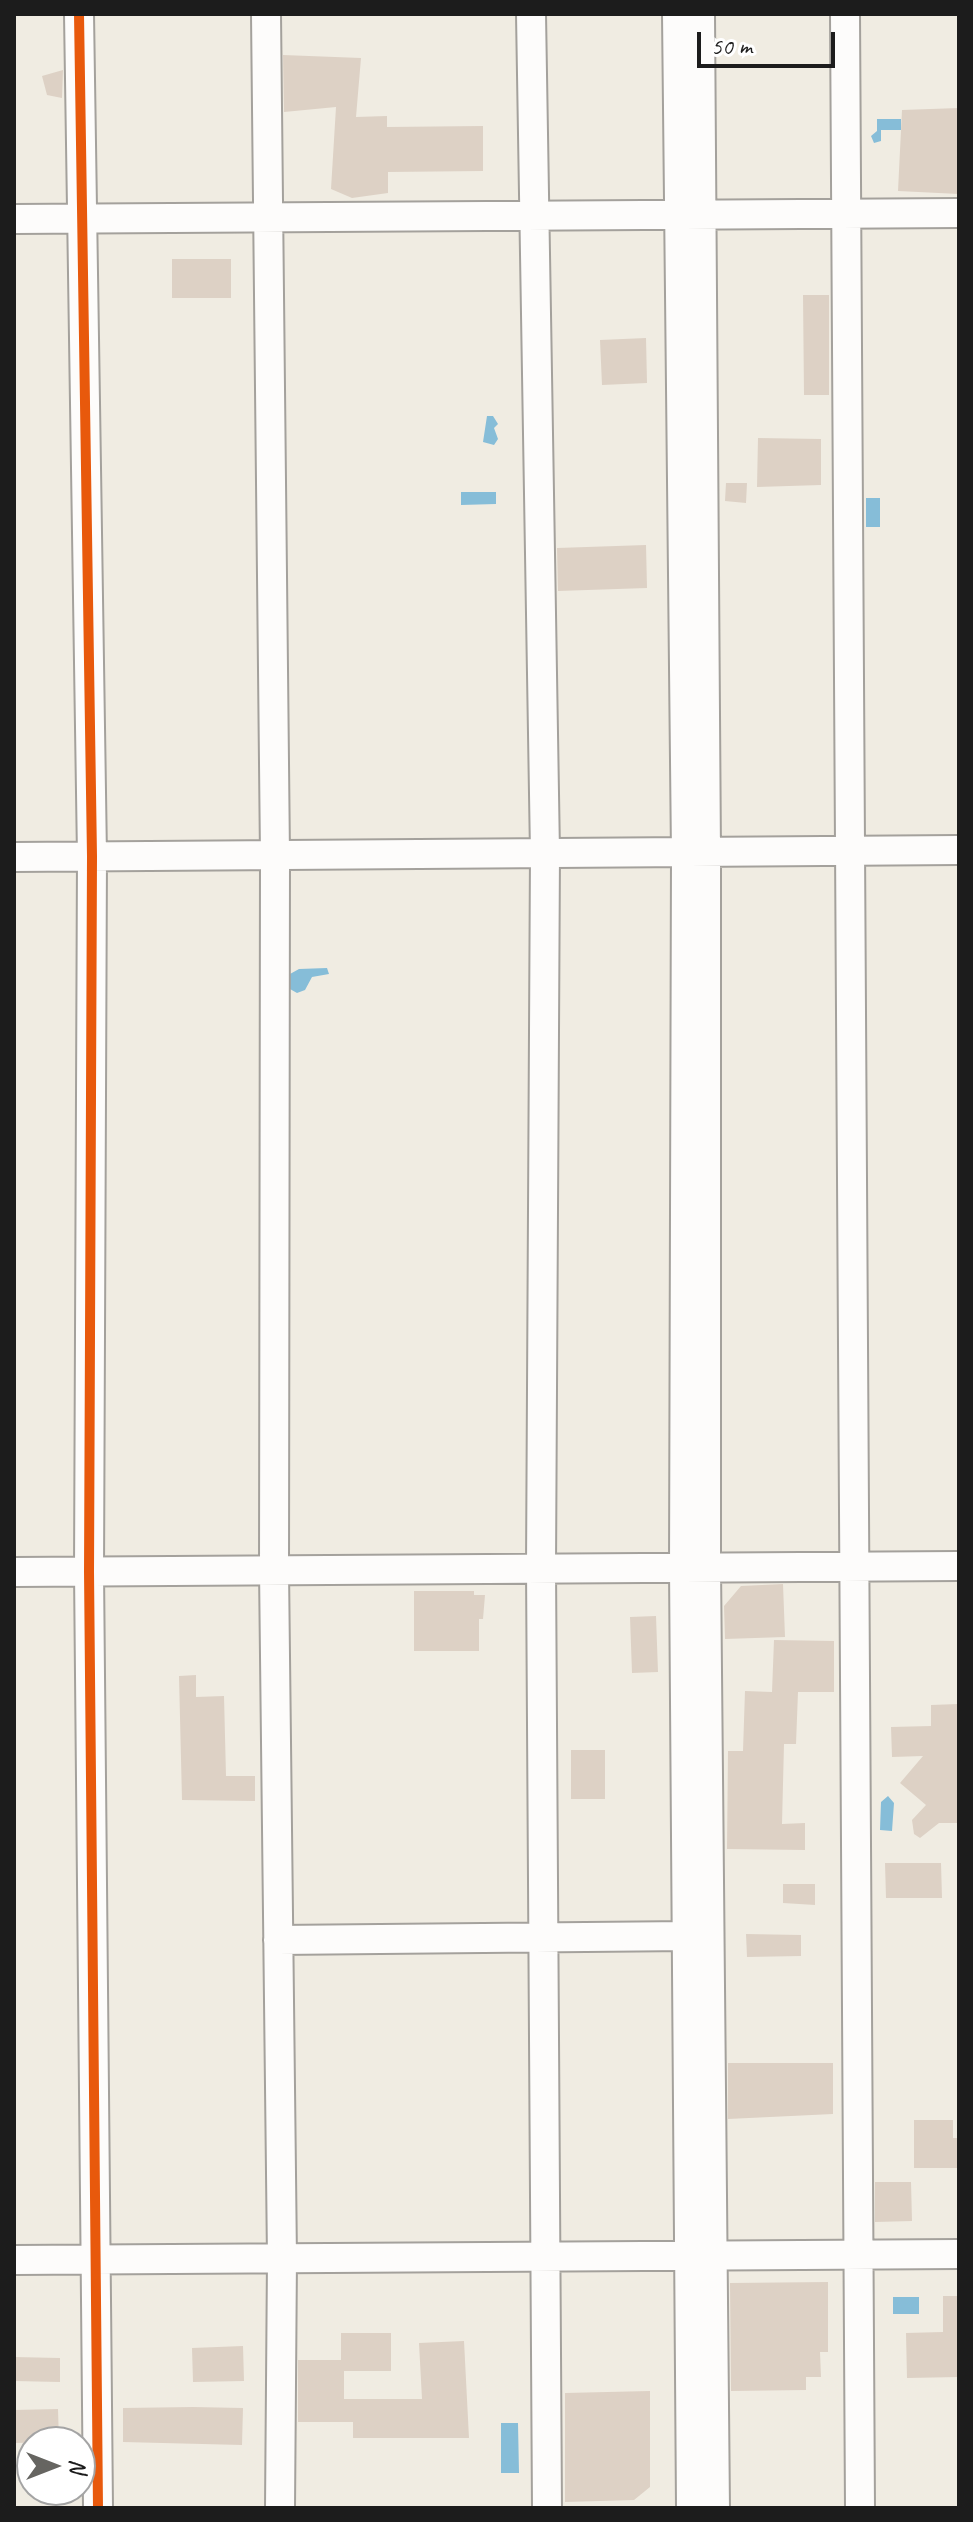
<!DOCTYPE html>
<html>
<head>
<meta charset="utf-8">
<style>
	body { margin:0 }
	#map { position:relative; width:973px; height:2522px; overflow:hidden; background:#f0ece2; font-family:Caveat,sans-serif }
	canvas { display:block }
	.frame { position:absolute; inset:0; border:16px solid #1c1c1c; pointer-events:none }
	.north { position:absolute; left:16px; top:2426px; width:80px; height:80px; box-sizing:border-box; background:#fff; border:2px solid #a4a4a4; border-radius:50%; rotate:90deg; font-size:22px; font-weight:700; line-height:32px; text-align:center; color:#1c1c1c }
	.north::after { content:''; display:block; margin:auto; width:28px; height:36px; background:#666561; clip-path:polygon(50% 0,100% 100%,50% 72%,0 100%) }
	.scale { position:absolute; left:697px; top:32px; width:138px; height:36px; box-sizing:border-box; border:4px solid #1c1c1c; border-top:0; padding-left:10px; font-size:24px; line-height:28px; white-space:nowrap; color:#1c1c1c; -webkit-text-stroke:6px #fff; paint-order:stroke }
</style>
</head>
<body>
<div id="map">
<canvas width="973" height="2522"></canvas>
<div class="frame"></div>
<div class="north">N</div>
<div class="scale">50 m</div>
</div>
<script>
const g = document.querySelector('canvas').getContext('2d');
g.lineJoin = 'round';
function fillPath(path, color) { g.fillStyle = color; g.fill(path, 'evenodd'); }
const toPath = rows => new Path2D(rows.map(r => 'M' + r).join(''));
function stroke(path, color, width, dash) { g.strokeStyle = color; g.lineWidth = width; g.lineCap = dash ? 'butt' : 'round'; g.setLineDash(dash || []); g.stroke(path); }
fillPath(toPath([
	[877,119,901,119,901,130,881,130,881,141,874,143,871,136,877,131],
	[487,416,493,416,498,424,494,428,498,439,494,445,483,442],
	[461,492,496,492,496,504,461,505],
	[866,498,880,498,880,527,866,527],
	[327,968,329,974,312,977,305,990,297,993,290,989,290,974,299,969],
	[888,1796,894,1803,892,1831,880,1830,881,1802],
	[893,2297,919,2297,919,2314,893,2314],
	[501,2423,518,2423,519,2473,501,2473]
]), '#86bdd8');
fillPath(toPath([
	[283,55,361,58,356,117,387,116,387,127,483,126,483,171,388,172,388,193,352,198,331,189,336,107,284,112],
	[63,70,62,98,47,95,42,76],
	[959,108,959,194,898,191,902,110],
	[172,259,231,259,231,298,172,298],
	[803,295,829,295,829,395,804,395],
	[646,338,647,383,602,385,600,340],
	[758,438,821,439,821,485,757,487],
	[726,483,747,483,746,503,725,501],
	[646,545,647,588,558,591,557,548],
	[783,1584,785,1637,725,1639,724,1606,741,1586],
	[414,1591,474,1591,474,1595,485,1595,483,1619,479,1619,479,1651,414,1651],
	[656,1616,658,1672,632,1673,630,1617],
	[774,1640,834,1641,834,1692,798,1692,796,1744,784,1744,782,1824,805,1823,805,1850,727,1849,728,1751,743,1751,745,1691,772,1692],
	[196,1675,196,1697,224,1696,226,1776,255,1776,255,1801,182,1800,179,1676],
	[958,1704,957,1823,939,1823,920,1838,914,1834,912,1820,926,1805,900,1783,923,1756,892,1757,891,1727,931,1726,931,1705],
	[571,1750,605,1750,605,1799,571,1799],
	[885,1863,941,1863,942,1898,886,1898],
	[783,1884,815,1884,815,1905,783,1903],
	[746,1934,801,1935,801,1956,747,1957],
	[728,2063,833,2063,833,2114,728,2119],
	[914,2120,953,2120,953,2138,959,2138,959,2168,914,2168],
	[875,2182,911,2182,912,2221,875,2222],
	[828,2282,828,2352,820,2352,821,2377,806,2377,806,2390,731,2391,730,2283],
	[943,2296,959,2296,959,2377,907,2378,906,2333,943,2332],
	[341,2333,391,2333,391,2371,344,2371,344,2399,422,2399,419,2343,464,2341,469,2438,353,2438,353,2422,298,2422,298,2360,341,2360],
	[243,2346,244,2381,193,2382,192,2348],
	[14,2357,60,2358,60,2382,14,2381],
	[650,2391,650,2487,634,2500,565,2502,565,2393],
	[193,2407,243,2408,242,2445,123,2442,123,2408],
	[58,2409,59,2442,14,2443,14,2410]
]), '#ddd1c5');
const minor = toPath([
	[79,14,92,856,89,1571,98,2508],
	[266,14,275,856,274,1570,282,2258,280,2508],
	[531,14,545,853,541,1567,547,2508],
	[677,14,686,854,684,1568,691,2508],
	[700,14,706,853,706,1567,715,2508],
	[845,14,860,2508],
	[14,219,959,213],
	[14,857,959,850],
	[14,1572,959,1566],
	[278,1940,688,1936],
	[14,2260,959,2254]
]);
stroke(minor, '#a4a19c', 32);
stroke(minor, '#fdfcfb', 28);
stroke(toPath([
	[79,14,92,856,89,1571,98,2508]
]), '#e8590c', 10);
</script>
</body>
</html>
